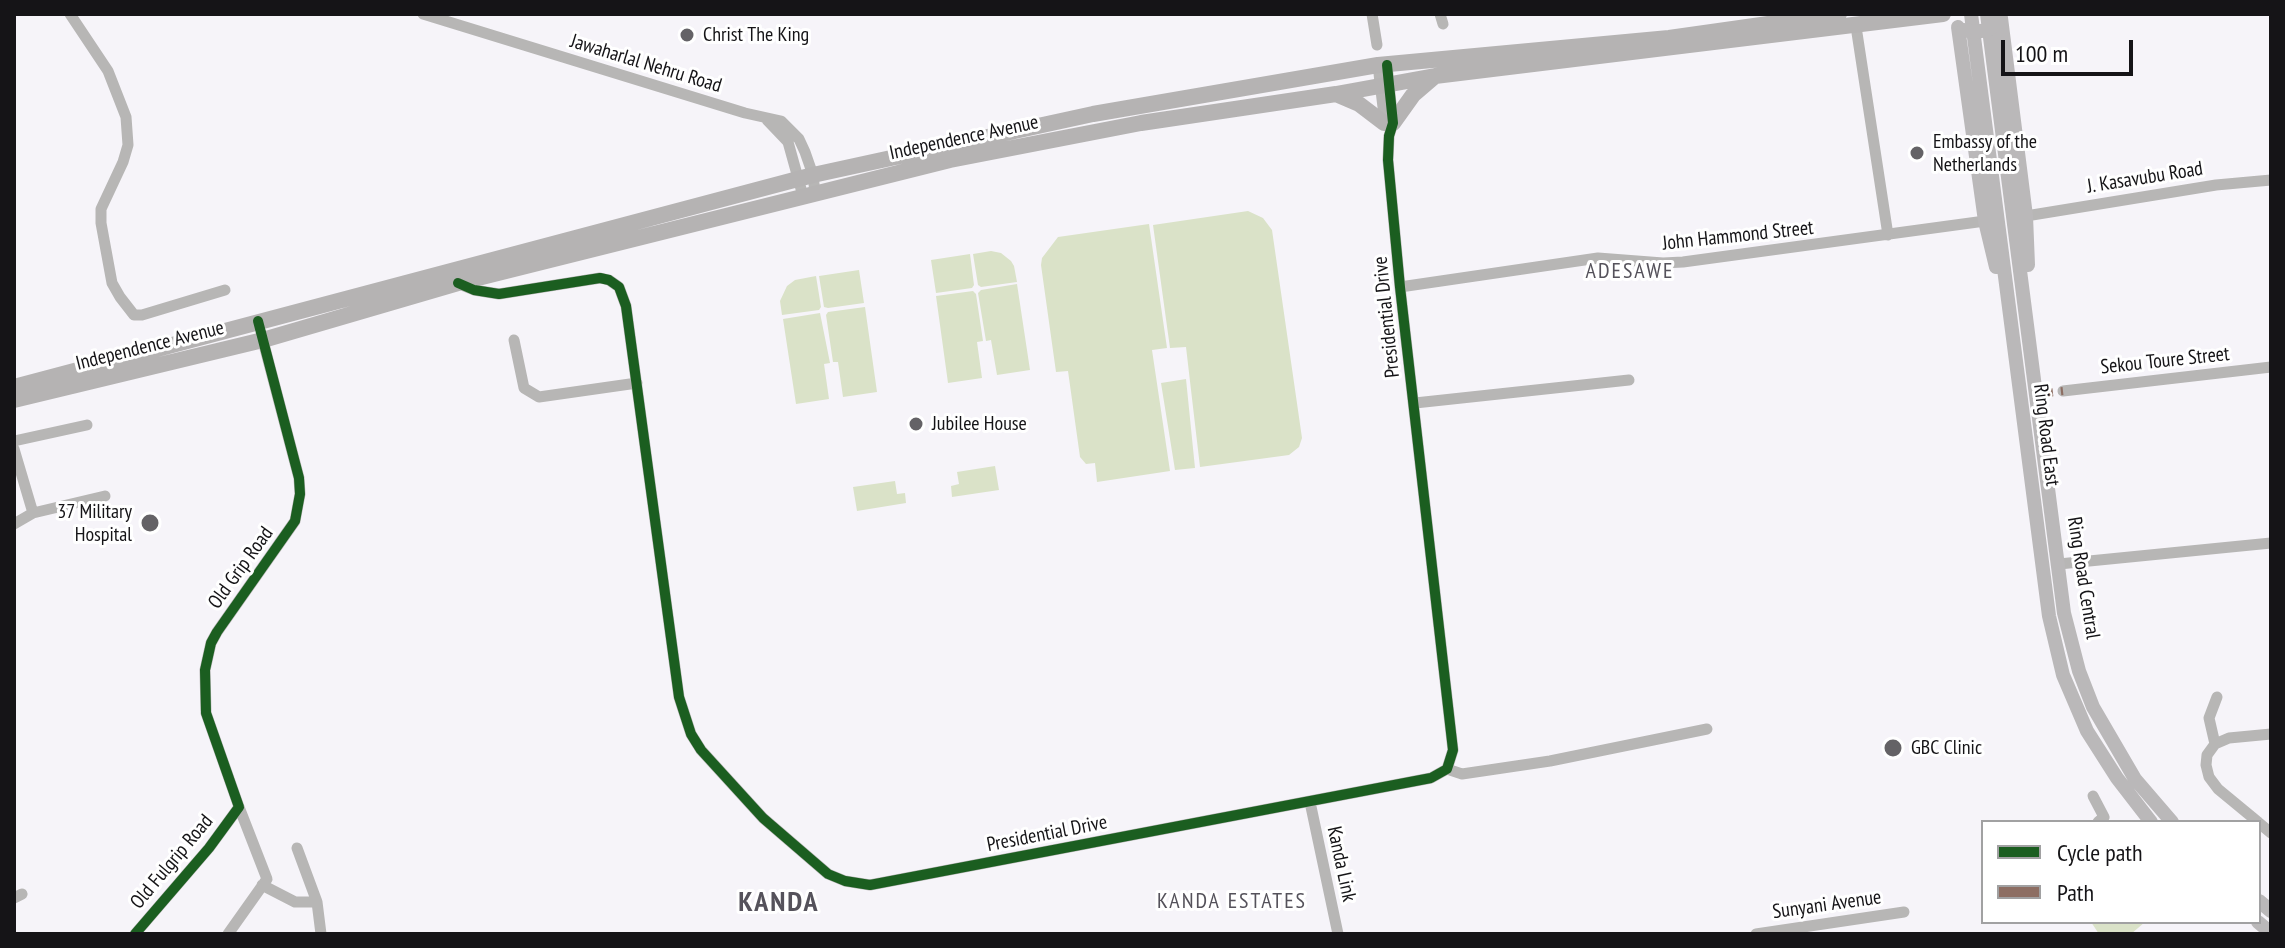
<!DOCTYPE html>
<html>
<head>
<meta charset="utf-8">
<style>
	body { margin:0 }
	#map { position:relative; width:2285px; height:948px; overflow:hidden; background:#f6f4f9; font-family:"PT Sans Narrow",sans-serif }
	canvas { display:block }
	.frame { position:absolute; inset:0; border:16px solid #151417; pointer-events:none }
	.legend { position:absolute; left:1981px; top:820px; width:280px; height:104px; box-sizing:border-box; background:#fff; border:2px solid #a1a1a2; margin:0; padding:10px 14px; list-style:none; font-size:24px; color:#151417 }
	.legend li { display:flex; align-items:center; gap:16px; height:40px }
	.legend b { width:40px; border:2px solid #a1a1a2 }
	.scale { position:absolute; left:2001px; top:40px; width:132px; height:36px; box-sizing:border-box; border:4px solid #151417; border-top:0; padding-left:10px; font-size:24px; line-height:28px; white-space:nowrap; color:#151417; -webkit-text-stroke:6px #fff; paint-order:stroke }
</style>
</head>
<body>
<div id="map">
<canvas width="2285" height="948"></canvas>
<div class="frame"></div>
<ul class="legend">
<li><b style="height:10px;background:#1b5e20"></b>Cycle path</li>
<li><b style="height:10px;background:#8d6e63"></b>Path</li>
</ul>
<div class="scale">100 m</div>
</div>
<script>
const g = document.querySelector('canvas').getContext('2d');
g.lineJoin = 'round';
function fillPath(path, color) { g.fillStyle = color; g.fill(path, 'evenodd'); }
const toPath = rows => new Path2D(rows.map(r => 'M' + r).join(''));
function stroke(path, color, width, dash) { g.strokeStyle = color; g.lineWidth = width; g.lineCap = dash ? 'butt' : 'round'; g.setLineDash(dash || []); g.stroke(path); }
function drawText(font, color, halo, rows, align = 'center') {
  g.font = font + ' "PT Sans Narrow",sans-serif'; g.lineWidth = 6; g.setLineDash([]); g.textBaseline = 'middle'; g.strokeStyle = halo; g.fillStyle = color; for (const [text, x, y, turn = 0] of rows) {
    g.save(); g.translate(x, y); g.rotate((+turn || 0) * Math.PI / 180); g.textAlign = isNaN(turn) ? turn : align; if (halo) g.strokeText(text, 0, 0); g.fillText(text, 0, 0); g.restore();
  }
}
fillPath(toPath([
	[1248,211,1263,218,1272,230,1302,438,1299,447,1289,455,1200,467,1186,347,1170,348,1153,225],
	[1149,224,1167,348,1152,350,1170,471,1097,482,1095,463,1086,464,1080,457,1068,371,1056,372,1041,265,1042,258,1058,237],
	[991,251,1001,253,1011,261,1014,266,1017,282,981,287,978,285,973,254],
	[970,254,974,285,972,288,936,293,931,260],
	[859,270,864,303,828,308,824,307,819,276],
	[816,276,821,307,819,310,782,315,780,301,787,286,795,280],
	[1017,284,1030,370,997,375,991,340,986,341,978,293,981,290],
	[973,291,976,294,983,341,977,342,982,378,948,383,936,296],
	[865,307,877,392,843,397,838,362,833,362,826,315,828,312],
	[820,313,830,363,824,364,829,399,796,404,783,319],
	[1186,379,1195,468,1175,470,1161,383],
	[995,466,999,490,952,497,951,486,959,484,957,472],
	[895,481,897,494,905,493,906,503,857,511,853,487],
	[2091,922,2145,922,2131,934,2099,934]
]), '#dae2c8');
stroke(toPath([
	[70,14,108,71,126,117,128,145,123,162,101,209,101,223,112,283,120,297,134,315,142,315,225,290],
	[423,14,745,113,781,121,799,139,805,152,813,175,815,193],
	[1372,14,1377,45],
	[1440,14,1443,24],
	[1857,33,1888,235],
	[1378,65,1385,124],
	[767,120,788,142,803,196],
	[2026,216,2216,185,2271,180],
	[459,284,474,290,499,294,600,278,609,280,619,287,626,306,679,697,691,734,701,750,763,818,828,874,845,881,870,885,1431,778,1447,769,1453,750,1400,287,1388,160,1389,136,1393,123,1387,65],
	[1400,287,1598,258,1663,263,1683,262,1985,221],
	[514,340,524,388,539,397,637,383],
	[2063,391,2271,367],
	[1415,403,1629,380],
	[14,441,87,425],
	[14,449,33,513],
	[14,524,33,513,105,496],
	[2059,564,2271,543],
	[2215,744,2209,718,2217,697],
	[1447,769,1462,774,1550,761,1707,729],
	[2093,796,2104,817,2098,822],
	[1310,802,1338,934],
	[2258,822,2218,789,2209,777,2206,765,2207,755,2215,744,2229,738,2271,734],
	[2259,823,2271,833],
	[297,848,317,902],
	[262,885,295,902,317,902,321,934],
	[14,898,22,894],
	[135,934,209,848,239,807,206,713,205,670,211,643,217,632,295,521,300,494,299,478,261,333],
	[228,934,267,879,239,807],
	[1756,934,1904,912]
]), '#b7b6b5', 11);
stroke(toPath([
	[1971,14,2049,616,2063,675,2087,731,2117,778,2151,822],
	[1987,14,2064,613,2079,671,2093,707,2135,779,2172,822],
	[2001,18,2026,216,2028,265],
	[1958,27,1985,221,1996,267],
	[2259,901,2271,911],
	[2258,922,2271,933]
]), '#bab8b9', 14);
stroke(toPath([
	[1338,95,1359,104,1384,123],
	[1393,123,1413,95,1434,77],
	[14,387,813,175,1093,114,1378,65,1669,38,1839,14],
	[14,400,263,340,458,283,950,160,1141,123,1336,94,1435,76,1943,14]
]), '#b5b3b3', 16);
stroke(toPath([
	[1963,30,1975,32,1987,30,1998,23]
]), '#bab8b9', 14);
stroke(toPath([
	[2037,394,2063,391]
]), '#8d6e63', 8, [16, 8]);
stroke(toPath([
	[458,283,474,290,499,294,600,278,609,280,619,287,626,306,679,697,691,734,701,750,763,818,828,874,845,881,870,885,1431,778,1447,769,1453,750,1400,287,1388,160,1389,136,1393,123,1387,65],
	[135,934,209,848,239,807,206,713,205,670,211,643,217,632,295,521,300,494,299,478,258,321]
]), '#1b5e20', 10);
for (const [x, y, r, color] of [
	[687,35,8,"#646266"],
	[1917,153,8,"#646266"],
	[916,424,8,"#646266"],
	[150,523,10,"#646266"],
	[1893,748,10,"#646266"]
]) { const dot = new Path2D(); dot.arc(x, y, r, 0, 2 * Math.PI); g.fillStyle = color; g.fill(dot); stroke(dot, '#fff', 3); }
drawText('20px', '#151417', '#fff', [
	["Christ The King",703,35],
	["Embassy of the",1933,142],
	["Netherlands",1933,165],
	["Jubilee House",932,424],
	["37 Military",132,512,"right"],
	["Hospital",132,535,"right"],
	["GBC Clinic",1911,748]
], 'left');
drawText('20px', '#151417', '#fff', [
	["Jawaharlal Nehru Road",646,64,17],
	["Independence Avenue",964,138,-12],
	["J. Kasavubu Road",2145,178,-9],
	["John Hammond Street",1738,236,-6],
	["Presidential Drive",1387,317,-96],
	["Independence Avenue",150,346,-14],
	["Sekou Toure Street",2165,361,-6],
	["Ring Road East",2046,435,83],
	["Old Grip Road",241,568,-54],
	["Ring Road Central",2083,578,81],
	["Presidential Drive",1047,834,-11],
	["Old Fulgrip Road",172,862,-50],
	["Kanda Link",1341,864,78],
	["Sunyani Avenue",1827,905,-8]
]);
g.letterSpacing = '2px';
drawText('22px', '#55525b', '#fff', [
	["ADESAWE",1630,272],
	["KANDA ESTATES",1232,902]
]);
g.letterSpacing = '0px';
g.letterSpacing = '2px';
drawText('bold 28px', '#55525b', '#fff', [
	["KANDA",779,903]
]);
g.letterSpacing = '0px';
</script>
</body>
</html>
